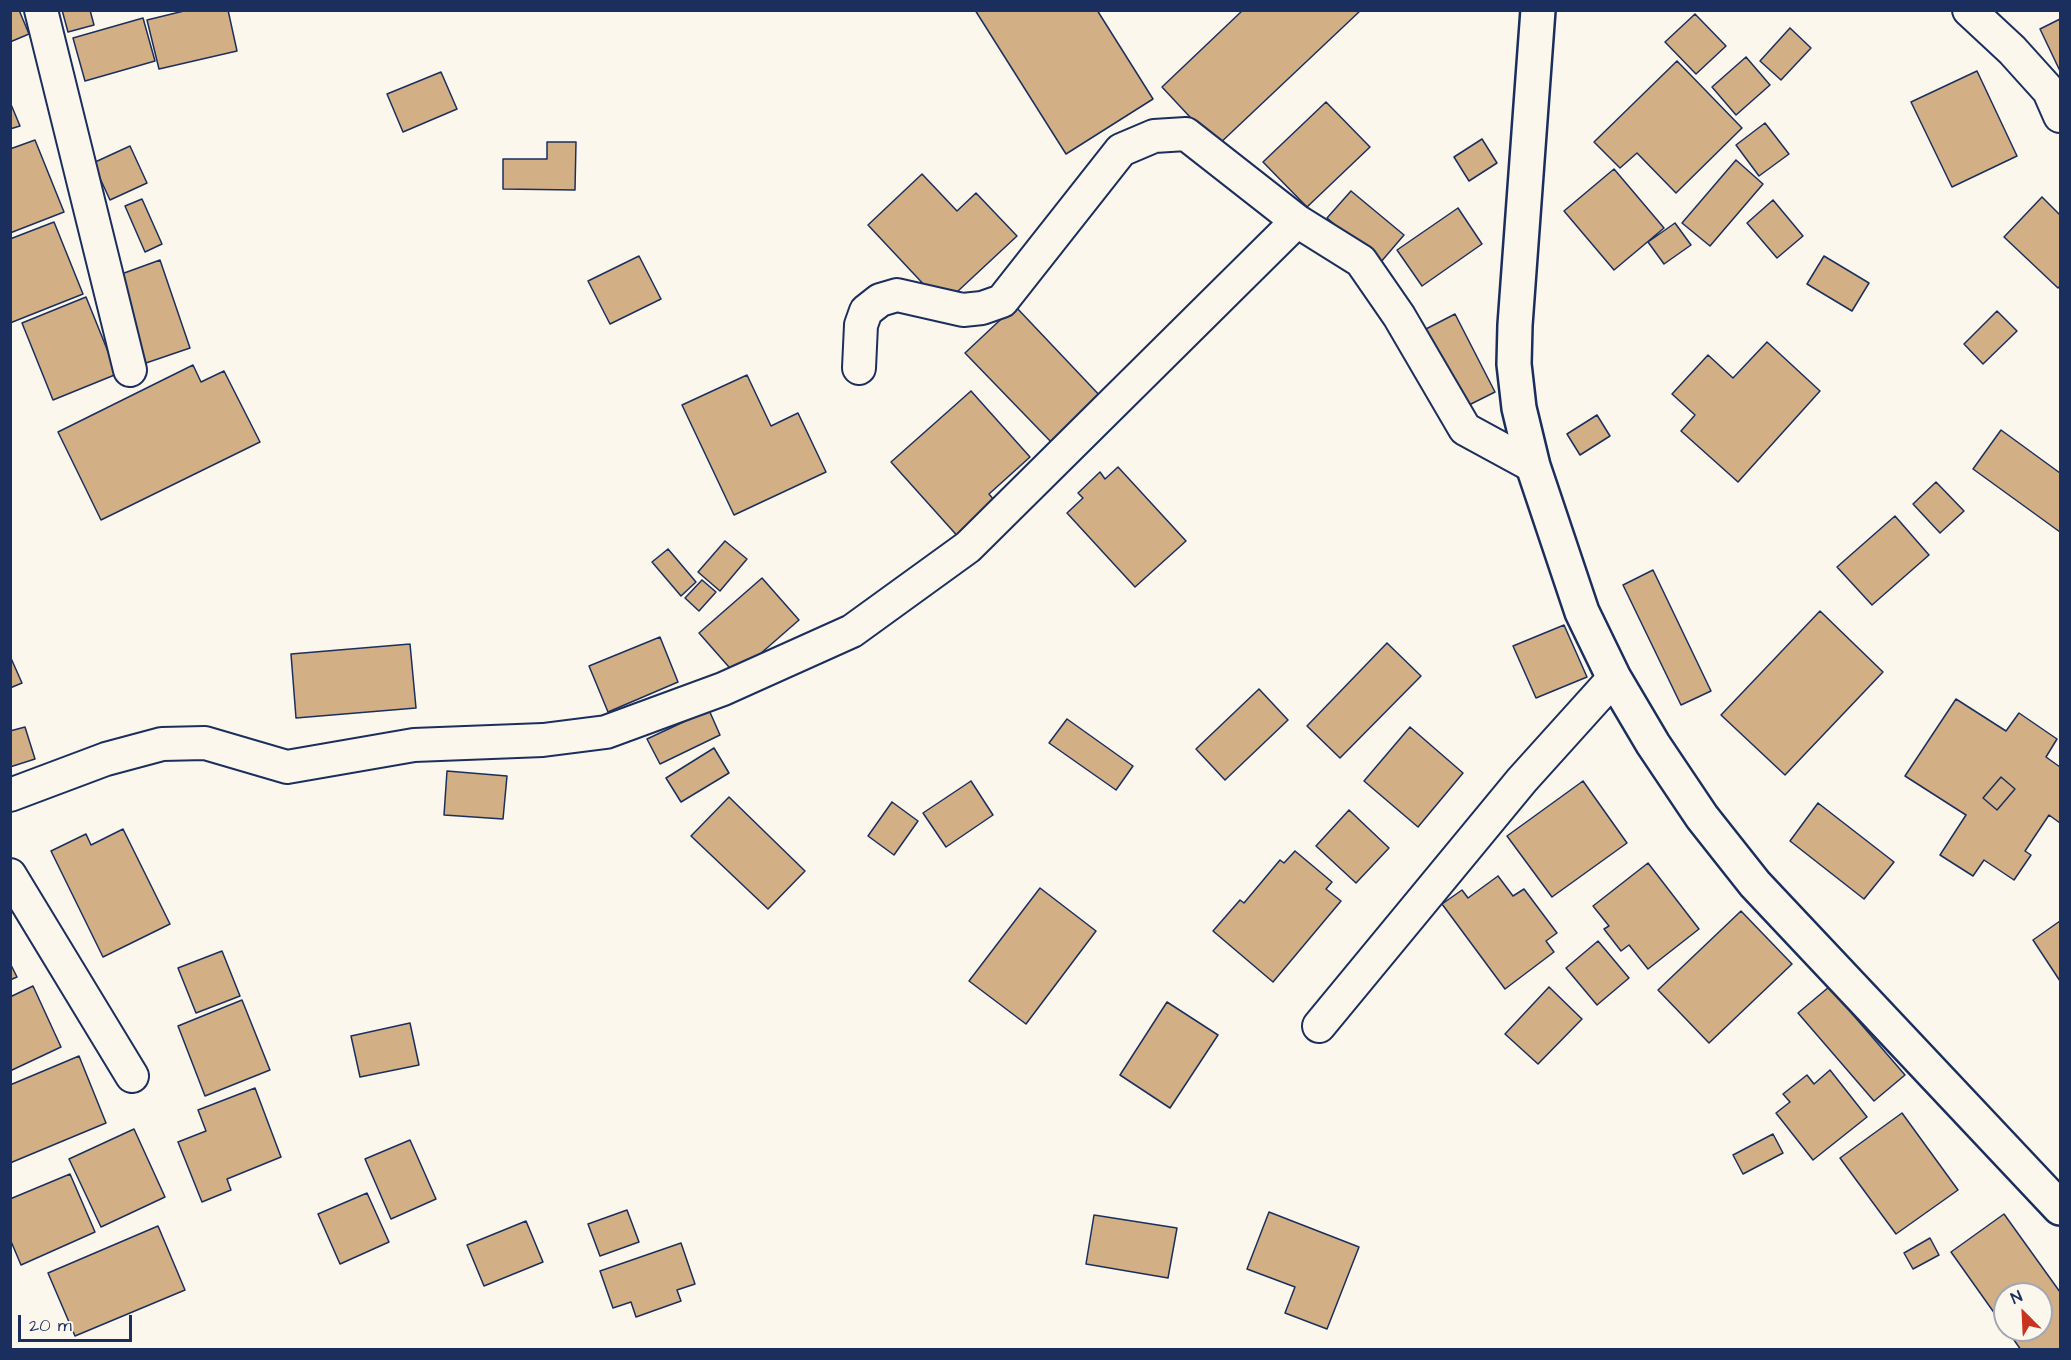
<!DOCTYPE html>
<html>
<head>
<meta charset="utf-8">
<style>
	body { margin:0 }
	#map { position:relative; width:2071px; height:1360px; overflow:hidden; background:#fbf7ec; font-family:"Architects Daughter",sans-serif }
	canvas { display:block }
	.frame { position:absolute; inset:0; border:12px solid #1b2f5e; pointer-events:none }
	.north { position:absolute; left:1993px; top:1282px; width:60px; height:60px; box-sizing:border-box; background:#fbf7ec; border:2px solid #a1a7b3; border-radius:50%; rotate:336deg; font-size:16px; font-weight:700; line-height:24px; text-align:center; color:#1b2f5e }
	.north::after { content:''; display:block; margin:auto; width:21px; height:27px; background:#c8321e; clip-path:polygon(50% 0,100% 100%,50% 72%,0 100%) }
	.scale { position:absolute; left:18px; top:1315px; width:114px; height:27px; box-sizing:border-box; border:3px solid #1b2f5e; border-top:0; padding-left:8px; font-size:18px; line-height:21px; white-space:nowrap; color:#1b2f5e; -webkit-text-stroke:4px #fbf7ec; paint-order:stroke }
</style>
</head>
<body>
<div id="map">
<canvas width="2071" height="1360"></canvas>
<div class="frame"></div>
<div class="north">N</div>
<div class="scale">20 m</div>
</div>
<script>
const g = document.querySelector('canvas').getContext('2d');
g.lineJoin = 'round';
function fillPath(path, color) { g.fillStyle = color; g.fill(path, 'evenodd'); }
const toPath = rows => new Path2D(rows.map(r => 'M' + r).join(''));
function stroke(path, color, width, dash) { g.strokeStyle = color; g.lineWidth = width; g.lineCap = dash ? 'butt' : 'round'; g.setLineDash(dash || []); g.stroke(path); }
const building = toPath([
	[10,10,19,10,29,34,10,42,10,10],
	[62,10,90,10,94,25,68,32,62,10],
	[188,10,228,10,237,51,159,69,147,20,188,10],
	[975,10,1097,10,1153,99,1066,154,975,10],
	[1243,10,1360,11,1217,146,1162,87,1243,10],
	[1695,14,1726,46,1696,74,1665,42,1695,14],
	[143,18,155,61,85,81,73,38,143,18],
	[2060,19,2060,71,2040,29,2060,19],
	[1790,28,1811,48,1781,80,1760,61,1790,28],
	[1746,57,1770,85,1736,115,1712,87,1746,57],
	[1677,61,1742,128,1676,193,1637,153,1620,168,1594,142,1677,61],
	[1977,71,2017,156,1952,187,1911,102,1977,71],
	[441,72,457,109,403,132,387,94,441,72],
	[10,102,20,126,10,129,10,102],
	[1326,102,1370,147,1307,207,1263,162,1326,102],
	[1765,123,1789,154,1759,176,1736,145,1765,123],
	[1482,139,1497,163,1469,181,1454,157,1482,139],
	[35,140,64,212,10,233,10,149,35,140],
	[547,142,576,142,575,190,503,189,503,159,547,159,547,142],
	[130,146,147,183,110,200,93,163,130,146],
	[1736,160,1763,184,1710,246,1682,223,1736,160],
	[1614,169,1664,228,1614,270,1564,211,1614,169],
	[922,174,957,211,976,193,1017,236,943,305,868,225,922,174],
	[1351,191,1404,235,1380,263,1327,218,1351,191],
	[2042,197,2060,215,2060,286,2058,288,2004,237,2042,197],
	[142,199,162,244,145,252,125,206,142,199],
	[1773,200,1803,236,1777,258,1747,223,1773,200],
	[1458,208,1482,244,1422,286,1397,250,1458,208],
	[54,222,83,294,10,323,10,239,54,222],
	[1675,223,1691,245,1664,264,1648,242,1675,223],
	[639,256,661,299,610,324,588,281,639,256],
	[1824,256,1869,283,1852,311,1807,284,1824,256],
	[160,260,190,348,146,363,116,276,160,260],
	[86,297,117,374,53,400,22,323,86,297],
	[1015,306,1104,400,1055,446,965,353,1015,306],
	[1997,311,2017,331,1983,364,1964,344,1997,311],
	[1455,314,1495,392,1463,408,1424,330,1455,314],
	[1767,342,1820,391,1738,482,1681,431,1695,415,1672,394,1708,355,1733,378,1767,342],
	[193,365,201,382,224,371,260,442,101,520,58,432,193,365],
	[747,375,771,426,798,413,826,472,734,515,682,405,747,375],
	[971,391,1030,457,989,494,999,506,961,540,891,462,971,391],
	[1597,415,1610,436,1580,455,1567,434,1597,415],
	[2001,430,2060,473,2060,532,1973,469,2001,430],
	[1118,467,1186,541,1135,587,1067,513,1083,498,1078,493,1100,472,1105,479,1118,467],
	[1936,482,1964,511,1940,533,1913,504,1936,482],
	[1895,516,1929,555,1872,605,1837,567,1895,516],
	[725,541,747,559,720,591,698,572,725,541],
	[668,549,696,582,681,596,652,562,668,549],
	[1653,570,1711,691,1681,705,1623,585,1653,570],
	[762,578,799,620,736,675,699,633,762,578],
	[702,580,716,592,699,611,685,598,702,580],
	[1820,611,1883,672,1785,775,1721,715,1820,611],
	[1564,625,1587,677,1536,698,1513,646,1564,625],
	[660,637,678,682,608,712,589,666,660,637],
	[1387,643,1421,676,1340,758,1307,726,1387,643],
	[410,644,416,708,296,718,291,654,410,644],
	[10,656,22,683,10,688,10,656],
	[1259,689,1288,720,1225,780,1196,749,1259,689],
	[1956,699,2006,731,2019,713,2057,739,2046,757,2060,767,2060,823,2049,815,2025,851,2031,855,2014,880,1984,860,1973,876,1940,855,1966,815,1905,776,1956,699],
	[2001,777,2015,789,1997,810,1983,798,2001,777],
	[709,710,720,735,660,764,647,739,709,710],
	[1067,719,1133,766,1116,790,1049,743,1067,719],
	[25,727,35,759,10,767,10,731,25,727],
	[1410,727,1463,773,1418,827,1364,781,1410,727],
	[714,748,729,773,681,802,666,778,714,748],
	[447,771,507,776,503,819,444,815,447,771],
	[2001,777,2015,789,1997,810,1983,798,2001,777],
	[971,781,993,815,946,847,923,813,971,781],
	[1583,781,1627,843,1552,897,1507,836,1583,781],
	[729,797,805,871,768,909,691,836,729,797],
	[892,802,918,821,894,855,868,836,892,802],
	[1818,803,1894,862,1864,899,1790,841,1818,803],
	[1349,810,1389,848,1356,883,1316,846,1349,810],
	[123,829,170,924,103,957,51,851,86,834,91,845,123,829],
	[1295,851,1332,882,1326,889,1341,901,1273,982,1213,931,1240,900,1244,903,1280,860,1284,863,1295,851],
	[1648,863,1699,929,1648,969,1629,945,1621,951,1604,929,1609,926,1593,906,1648,863],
	[1498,876,1513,896,1524,889,1557,933,1546,941,1554,952,1505,989,1442,904,1462,890,1468,898,1498,876],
	[1040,888,1096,931,1026,1024,969,981,1040,888],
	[1741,911,1792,964,1709,1043,1658,990,1741,911],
	[2060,921,2060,981,2033,940,2060,921],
	[1598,941,1629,978,1597,1005,1566,968,1598,941],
	[222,951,240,996,196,1013,178,968,222,951],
	[10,963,17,977,10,980,10,963],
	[33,986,61,1047,10,1071,10,997,33,986],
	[1549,987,1582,1019,1538,1064,1505,1034,1549,987],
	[1829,987,1905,1075,1874,1101,1798,1013,1829,987],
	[242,1000,270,1070,205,1096,178,1026,242,1000],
	[1167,1002,1218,1035,1170,1108,1120,1075,1167,1002],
	[410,1023,419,1065,360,1077,351,1036,410,1023],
	[79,1056,106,1123,10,1163,10,1085,79,1056],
	[1830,1070,1867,1117,1813,1160,1776,1113,1790,1102,1783,1094,1807,1075,1814,1084,1830,1070],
	[255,1088,281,1157,227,1179,231,1190,202,1202,178,1142,206,1131,198,1110,255,1088],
	[1902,1113,1958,1190,1896,1234,1840,1158,1902,1113],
	[134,1129,165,1197,101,1227,69,1159,134,1129],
	[1773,1134,1783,1153,1743,1174,1733,1155,1773,1134],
	[410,1140,436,1199,391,1219,365,1159,410,1140],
	[70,1174,95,1232,21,1265,10,1239,10,1199,70,1174],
	[367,1193,389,1242,340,1264,318,1214,367,1193],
	[627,1210,639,1242,600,1256,588,1224,627,1210],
	[1269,1212,1359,1247,1327,1329,1285,1313,1295,1287,1247,1269,1269,1212],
	[2004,1214,2060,1292,2060,1350,2021,1350,2007,1330,2041,1330,2041,1294,2005,1294,2005,1328,1951,1252,2004,1214],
	[1094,1215,1177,1228,1168,1278,1086,1264,1094,1215],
	[526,1221,543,1262,484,1286,467,1245,526,1221],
	[158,1226,185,1290,75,1336,48,1273,158,1226],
	[1930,1238,1939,1255,1913,1269,1904,1253,1930,1238],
	[681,1243,695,1284,677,1290,681,1301,636,1317,631,1302,613,1308,600,1271,681,1243]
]);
fillPath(building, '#d2af85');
stroke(building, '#1b2f5e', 1.5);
const minor = toPath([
	[41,10,130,370],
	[1969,10,2012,50,2049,91,2060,116],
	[859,368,861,325,866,311,880,300,897,295,963,310,982,308,1002,301,1121,150,1154,136,1186,134,1297,221,1361,261,1399,316,1465,429,1533,466],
	[10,795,106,759,162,744,205,743,287,767,414,745,543,740,606,732,723,689,852,631,968,547,1297,221],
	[10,875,132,1076],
	[1319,1026,1522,780,1614,678]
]);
const tertiary = toPath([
	[1538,10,1515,325,1514,364,1519,408,1533,466,1582,612,1614,678,1653,744,1702,817,1755,884,2060,1208]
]);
stroke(minor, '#1b2f5e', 36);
stroke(tertiary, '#1b2f5e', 38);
stroke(minor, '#fbf7ec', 32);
stroke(tertiary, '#fbf7ec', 33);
</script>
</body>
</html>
